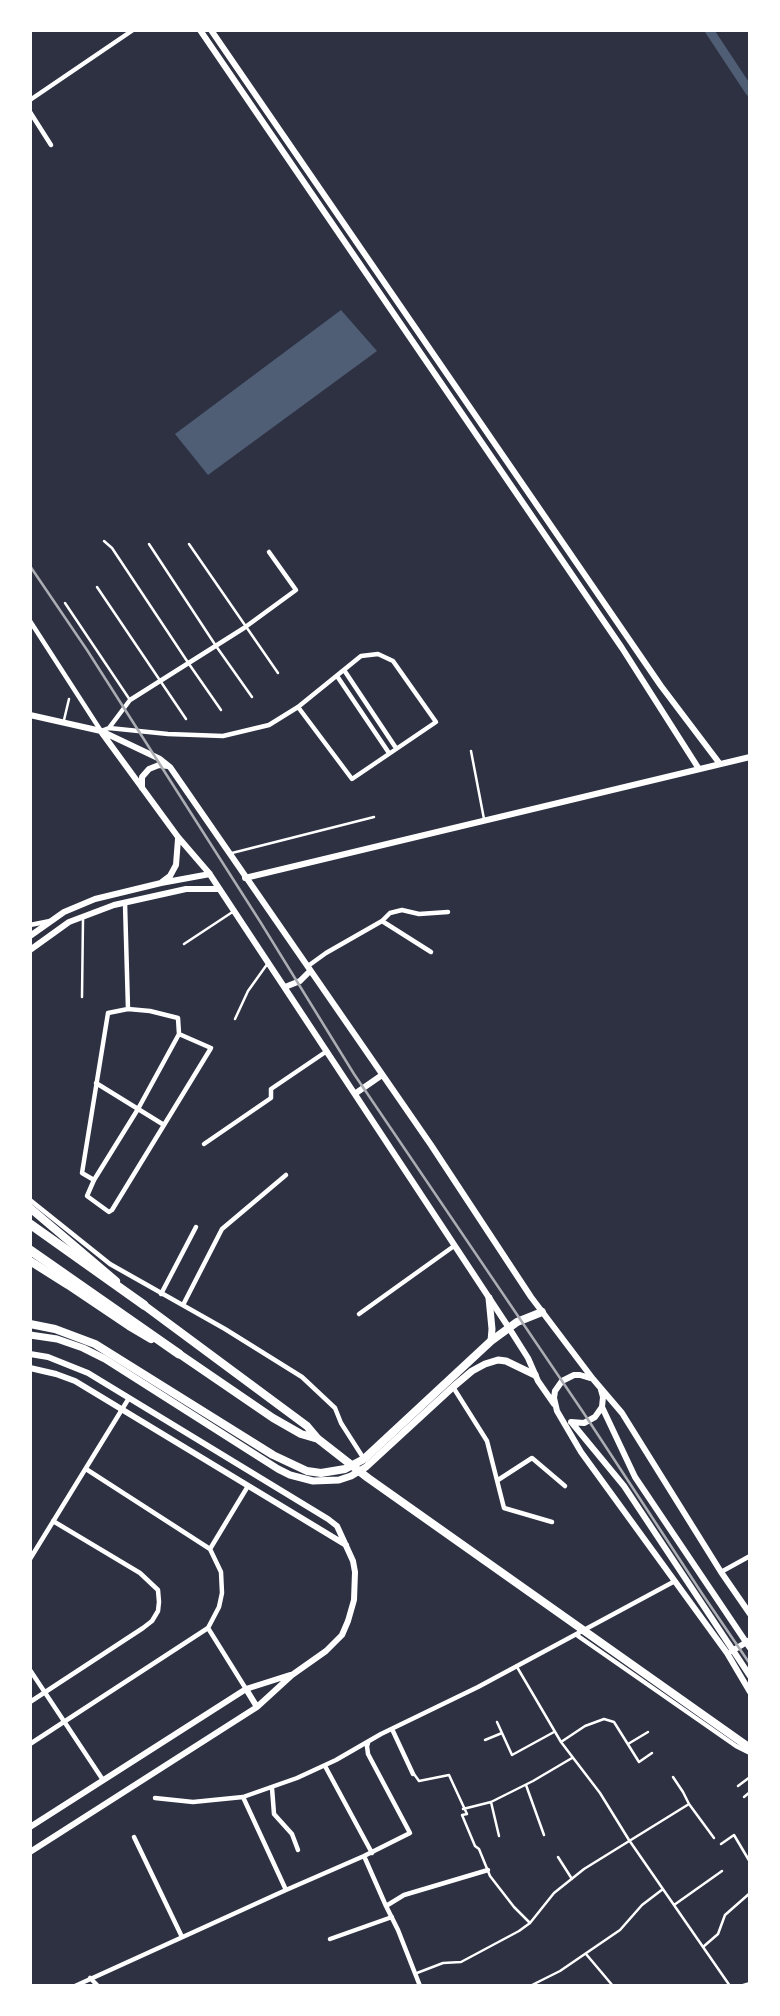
<!DOCTYPE html>
<html>
<head>
<meta charset="utf-8">
<style>
	body { margin:0 }
	#map { position:relative; width:780px; height:2016px; overflow:hidden; background:#2d3142; font-family:"Varela Round",sans-serif }
	canvas { display:block }
	.frame { position:absolute; inset:0; border:32px solid #fff; pointer-events:none }
</style>
</head>
<body>
<div id="map">
<canvas width="780" height="2016"></canvas>
<div class="frame"></div>
</div>
<script>
const g = document.querySelector('canvas').getContext('2d');
g.lineJoin = 'round';
function fillPath(path, color) { g.fillStyle = color; g.fill(path, 'evenodd'); }
const toPath = rows => new Path2D(rows.map(r => 'M' + r).join(''));
function stroke(path, color, width, dash) { g.strokeStyle = color; g.lineWidth = width; g.lineCap = dash ? 'butt' : 'round'; g.setLineDash(dash || []); g.stroke(path); }
fillPath(toPath([
	[341,310,377,351,208,475,175,434]
]), '#4f5d75');
stroke(toPath([
	[709,30,750,92]
]), '#4f5d75', 9);
stroke(toPath([
	[104,541,112,548,189,664,221,710],
	[149,544,216,646,252,697],
	[189,544,278,673],
	[97,587,186,719],
	[65,603,130,700],
	[64,720,69,699],
	[471,751,484,819],
	[232,853,374,817],
	[184,944,234,911],
	[82,997,83,919],
	[235,1019,248,991,268,963],
	[517,1667,561,1742,600,1793,629,1840,730,1986],
	[497,1722,512,1755,554,1732],
	[485,1740,502,1733],
	[561,1742,585,1726,604,1719,614,1722,639,1762,652,1753],
	[628,1744,648,1732],
	[414,1774,419,1781,449,1775,467,1814,462,1815,475,1846,479,1849,490,1876,514,1907,530,1923],
	[673,1777,683,1792,689,1804,714,1838],
	[526,1785,544,1835],
	[738,1786,750,1777],
	[744,1797,750,1792],
	[491,1802,499,1836],
	[463,1809,491,1802,533,1781,572,1758],
	[721,1844,734,1835,750,1862],
	[558,1857,572,1879],
	[674,1905,722,1871],
	[703,1947,718,1934,725,1915,750,1893],
	[586,1954,613,1986],
	[417,1973,443,1963,461,1962,519,1931,530,1923,554,1893,584,1869,689,1804],
	[530,1986,560,1971,620,1930,642,1905,663,1889],
	[740,1986,750,1983]
]), '#fff', 2.5);
stroke(toPath([
	[30,100,133,30],
	[30,112,51,145],
	[30,621,101,731,109,728,130,700,244,628,296,590,269,552],
	[344,670,396,748],
	[337,676,389,753],
	[109,728,168,734,223,736,269,725,298,707,361,656,378,654,393,661,436,722,352,779,298,707],
	[125,903,128,1009],
	[382,921,431,952],
	[30,925,50,921],
	[308,966,326,953,382,921,390,913,402,910,419,914,448,912],
	[96,1083,164,1125,211,1048,179,1034],
	[204,1144,271,1098,271,1089,327,1051],
	[94,1180,82,1173,108,1013,128,1009,150,1011,178,1018,179,1034,138,1109,94,1180,87,1196,109,1212,112,1210,164,1125],
	[30,1200,110,1264,225,1329,302,1377,335,1408,341,1423,364,1459],
	[161,1294,196,1227],
	[183,1305,222,1229,286,1175],
	[359,1314,454,1246],
	[453,1387,487,1441,504,1508,552,1522],
	[498,1480,532,1458,565,1486],
	[210,1549,248,1486],
	[30,1559,129,1398],
	[721,1572,750,1556],
	[208,1628,246,1689],
	[578,1636,736,1746,750,1753],
	[30,1670,103,1780],
	[30,1702,143,1628,152,1621,158,1611,159,1602,158,1590,140,1573,53,1521],
	[392,1729,413,1774],
	[30,1744,208,1628,219,1607,222,1593,221,1572,210,1549,86,1469],
	[325,1766,372,1853],
	[272,1788,274,1814,292,1834,298,1850],
	[243,1797,286,1890],
	[155,1798,193,1802,243,1797,297,1778,336,1760,381,1734,478,1687,675,1581],
	[134,1837,182,1937],
	[364,1856,386,1906,398,1930,420,1986],
	[386,1906,404,1895,488,1870],
	[330,1939,392,1917],
	[90,1978,98,1986],
	[75,1986,286,1890,364,1856,410,1833,368,1754,367,1746,368,1743]
]), '#fff', 4.5);
stroke(toPath([
	[200,30,622,648,699,769],
	[211,30,661,686,720,764],
	[245,878,750,757],
	[30,1354,48,1357,88,1373,328,1519,337,1526,353,1561,355,1572,354,1600,348,1621,342,1635,326,1651,292,1675,257,1707,30,1852],
	[30,1368,56,1374,75,1381,346,1545],
	[246,1689,257,1707],
	[30,1827,246,1689,290,1675]
]), '#fff', 6);
stroke(toPath([
	[30,715,101,731,160,759,170,767,431,1145,531,1297,593,1379,622,1413,721,1572,750,1614],
	[102,733,178,837,209,873,509,1328,528,1358,538,1381,554,1404],
	[142,788,142,777,149,769,159,765,168,766],
	[162,882,170,876,176,865,178,839],
	[30,936,64,912,95,899,161,883,210,874],
	[30,950,69,922,114,905,186,889,219,889],
	[285,987,300,981,310,971],
	[356,1093,382,1075],
	[590,1378,580,1375,574,1375,562,1381,555,1391,554,1398,557,1411,581,1452,727,1653,750,1692],
	[602,1407,635,1477,750,1648],
	[571,1422,584,1423,595,1417,602,1407,603,1397,601,1390],
	[572,1423,624,1486,750,1676],
	[732,1651,750,1640]
]), '#fff', 6);
stroke(toPath([
	[489,1298,492,1329,491,1341],
	[30,1335,57,1339,83,1348,105,1359,278,1469,290,1475,313,1481,339,1480,351,1476,366,1467,453,1387,472,1371,485,1364,498,1360,506,1361,535,1375]
]), '#fff', 7);
stroke(toPath([
	[30,1208,116,1281],
	[30,1261,68,1285,129,1326,151,1339],
	[141,1303,307,1426,318,1439,368,1478,750,1748],
	[30,1324,55,1329,95,1344,273,1455,307,1471,321,1473,345,1469,364,1459,491,1341,517,1322,542,1312],
	[175,1351,273,1418,301,1434,318,1439]
]), '#fff', 8);
stroke(toPath([
	[30,1224,144,1305],
	[30,1250,179,1354]
]), '#fff', 9);
stroke(toPath([
	[30,566,87,650,261,923,354,1074,583,1412,703,1595,750,1664]
]), '#abadb3', 2.5);
</script>
</body>
</html>
